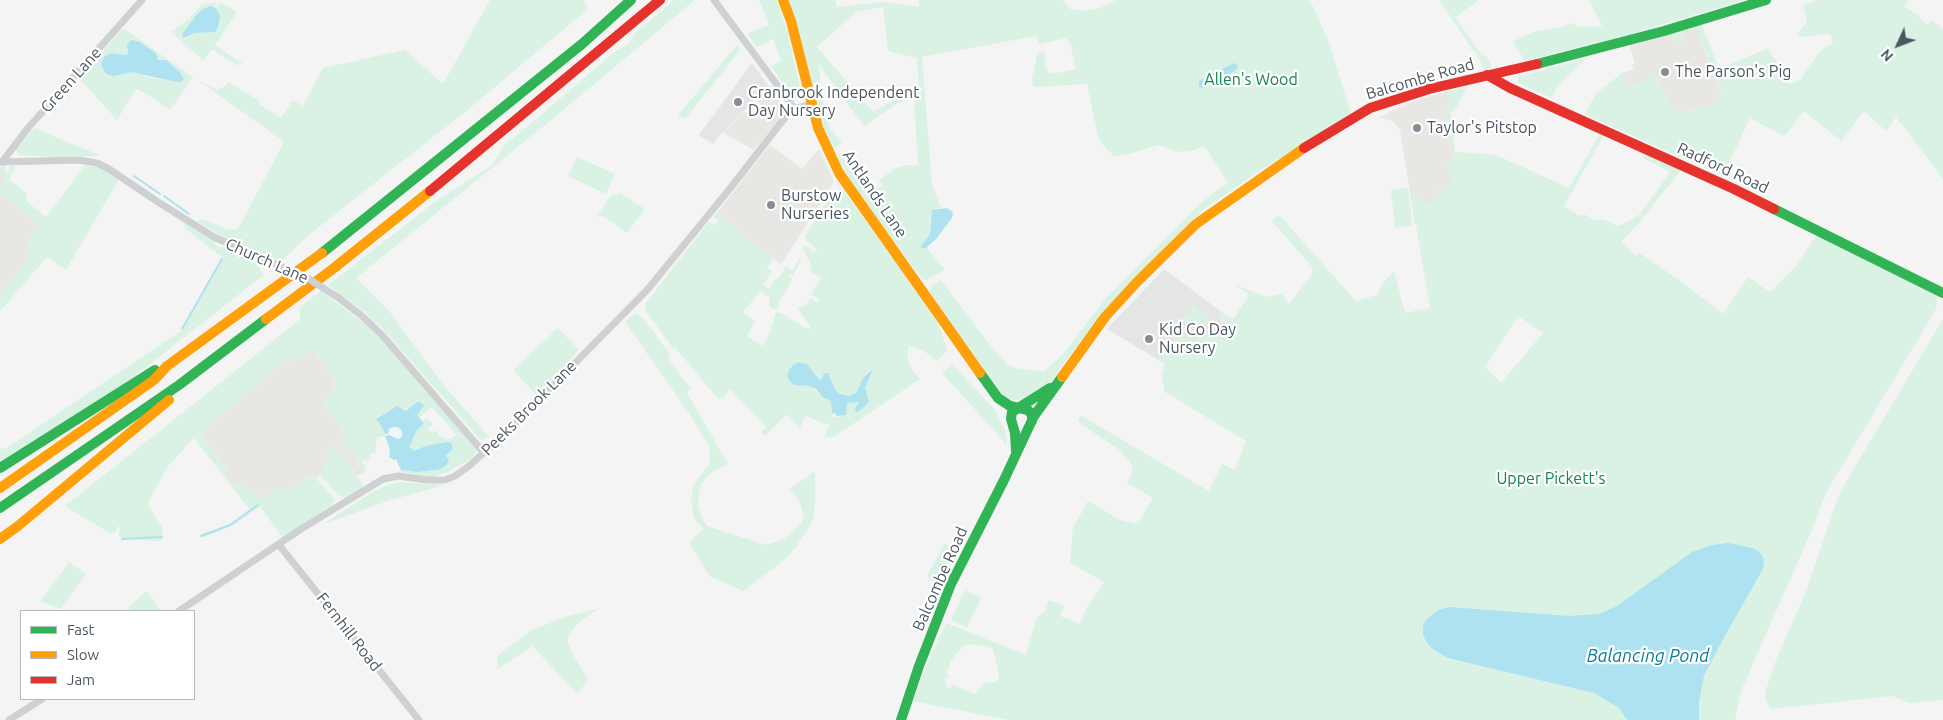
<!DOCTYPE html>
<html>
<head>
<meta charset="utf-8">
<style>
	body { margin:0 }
	#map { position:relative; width:1943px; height:720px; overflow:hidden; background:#f4f4f4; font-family:Ubuntu,sans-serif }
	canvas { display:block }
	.legend { position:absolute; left:20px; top:610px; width:175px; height:90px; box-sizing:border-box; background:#fff; border:1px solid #b7bbc0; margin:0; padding:6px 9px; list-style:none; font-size:15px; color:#4a5661 }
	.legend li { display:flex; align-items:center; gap:10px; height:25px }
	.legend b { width:25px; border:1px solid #b7bbc0 }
	.north { position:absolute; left:1873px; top:20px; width:50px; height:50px; -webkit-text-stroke:4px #fff; paint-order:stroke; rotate:227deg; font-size:14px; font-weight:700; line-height:20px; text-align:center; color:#4a5661 }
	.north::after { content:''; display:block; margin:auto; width:18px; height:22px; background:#4a5661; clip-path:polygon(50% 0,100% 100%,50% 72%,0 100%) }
</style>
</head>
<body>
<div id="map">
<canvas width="1943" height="720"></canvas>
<ul class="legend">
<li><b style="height:6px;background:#30b455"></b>Fast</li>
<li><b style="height:6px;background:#ff9f0a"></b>Slow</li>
<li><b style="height:6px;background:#e5322d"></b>Jam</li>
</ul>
<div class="north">N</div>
</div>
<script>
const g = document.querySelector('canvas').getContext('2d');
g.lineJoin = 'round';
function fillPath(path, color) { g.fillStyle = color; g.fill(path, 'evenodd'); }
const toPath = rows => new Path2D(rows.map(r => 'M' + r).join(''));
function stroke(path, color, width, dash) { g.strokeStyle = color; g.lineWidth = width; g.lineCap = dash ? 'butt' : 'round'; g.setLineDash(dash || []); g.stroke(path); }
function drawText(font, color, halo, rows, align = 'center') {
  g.font = font + ' Ubuntu,sans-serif'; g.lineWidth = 4.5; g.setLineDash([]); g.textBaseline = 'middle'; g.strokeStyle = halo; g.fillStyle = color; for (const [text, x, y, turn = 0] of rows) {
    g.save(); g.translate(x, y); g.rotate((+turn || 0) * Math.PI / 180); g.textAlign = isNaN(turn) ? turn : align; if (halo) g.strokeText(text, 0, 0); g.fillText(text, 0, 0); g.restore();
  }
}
fillPath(toPath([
	[1696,27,1722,94,1719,102,1675,114,1654,72,1648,80,1630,87,1622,73,1634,69,1632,64,1635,63,1629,45,1670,33,1673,40,1682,42,1684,42,1680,33],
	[768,85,787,110,754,150,724,133,744,111,752,119,757,114,762,120,768,114,756,98],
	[1447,91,1452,122,1450,130,1453,131,1457,190,1415,224,1400,130,1392,121,1379,117,1407,104],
	[770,145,802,169,819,149,834,182,781,264,716,214],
	[0,175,25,192,27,202,47,218,33,252,0,294],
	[312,349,337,384,332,388,346,440,343,442,347,449,352,447,360,458,356,462,364,472,357,476,334,447,329,457,330,460,324,466,322,473,316,479,312,474,290,490,264,498,256,498,250,491,240,483,234,486,224,473,227,471,201,433,290,356]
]), '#e8e7e3');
fillPath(toPath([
	[752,63,768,85,724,132,722,132,713,144,699,135],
	[1164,269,1219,310,1223,323,1222,334,1220,337,1202,331,1198,333,1196,341,1198,355,1185,376,1107,329]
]), '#e6e5e6');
fillPath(toPath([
	[490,0,583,0,588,9,471,107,305,238,282,261,266,256,224,237,196,221,203,219,227,229,238,229,284,142,197,79,217,90,220,87,224,88,228,82,260,101,259,104,281,118,293,100,303,106,323,68,405,50,443,84],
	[674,0,695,0,550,121,356,278,390,312,442,383,489,437,481,440,382,328,366,313,328,285,439,199,491,166,505,145,615,52,629,43,636,32],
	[759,0,777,0,788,33,801,94,798,100,791,96,771,66,781,61,773,39,757,47,747,34,769,25],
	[788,0,835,0,837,7,883,2,919,7,919,0,1062,0,1070,9,1083,11,1100,8,1116,0,1310,0,1328,40,1351,114,1270,164,1203,210,1110,304,1048,384,1026,399,1013,400,1007,398,1000,391,931,296,930,290,933,285,941,280,993,349,1008,365,1015,368,1044,372,1063,354,1106,298,1202,202,1228,182,1204,146,1191,151,1182,152,1172,150,1158,145,1126,155,1115,156,1106,149,1098,137,1087,84,1033,87,1032,79,1037,56,1041,52,1044,51,1046,68,1050,73,1057,73,1076,69,1070,43,1066,38,1041,44,1039,43,1036,36,922,57,932,185,941,208,932,210,930,234,922,245,925,249,928,246,927,248,945,270,926,280,922,278,883,229,862,199,840,163,838,157,839,153,869,193,883,185,879,180,896,168,906,165,918,165,914,97,895,105,864,126,819,65,821,93,829,127,842,142,832,150,826,141],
	[883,7,888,51,917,58,919,91,900,97,873,112,817,47,856,12],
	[1439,0,1479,0,1455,17,1478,50,1489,59,1492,69,1484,70,1480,60],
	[1589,0,1744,0,1635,33,1525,61,1513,42,1523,36,1533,32,1561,27,1575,23,1578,27,1602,26],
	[1818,0,1908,0,1904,6,1920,16,1919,18,1928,25,1931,20,1943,29,1943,179,1896,117,1886,131,1864,111,1841,141,1804,111,1784,136,1750,118,1723,176,1584,114,1597,93,1622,73,1630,87,1648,80,1650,74,1654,72,1675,114,1719,102,1717,96,1722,93,1696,27,1680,33,1684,42,1674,41,1670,35,1670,33,1701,23,1719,69,1768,48,1789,84,1800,80,1820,51,1833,43,1831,35,1828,34,1803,37,1800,36,1798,34,1807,22,1803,5],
	[219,1,215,7,208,6,199,11,181,38,184,40,194,33,216,32,220,19,216,8,221,2,237,12,215,45,243,64,236,65,212,49,204,61,171,32,189,19,202,4,217,3],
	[123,28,193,77,170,110,145,93,136,89,117,120,79,78],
	[131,40,136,40,156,53,159,60,163,59,180,82,152,78,131,72,114,76,101,65,108,54,111,53,123,56,127,54,128,43],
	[737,45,741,49,685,119,678,115],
	[1587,58,1557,87,1552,98,1518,83,1518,77],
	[1466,88,1458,105,1451,113,1452,122,1450,130,1453,131,1455,152,1496,155,1569,188,1601,132,1604,134,1564,206,1578,215,1586,215,1595,220,1603,220,1619,226,1639,215,1669,174,1668,171,1643,158,1647,153,1682,169,1639,223,1621,242,1636,256,1639,253,1641,254,1679,280,1723,314,1748,277,1770,292,1796,266,1818,233,1936,294,1937,305,1935,311,1827,491,1811,532,1741,691,1735,720,1008,720,913,701,920,679,946,623,1026,655,1037,617,1045,611,1049,600,1064,606,1060,616,1080,624,1086,609,1104,582,1070,563,1073,528,1088,501,1120,520,1136,524,1139,522,1153,498,1127,483,1133,470,1130,461,1118,449,1081,424,1078,420,1080,415,1209,491,1222,464,1235,470,1246,441,1165,392,1162,376,1165,364,1158,360,1174,338,1177,340,1181,334,1195,342,1197,334,1200,331,1204,331,1216,337,1221,336,1224,326,1219,310,1233,319,1249,295,1235,285,1267,297,1282,294,1289,304,1311,276,1313,268,1272,221,1279,215,1356,301,1377,295,1383,283,1394,271,1405,313,1430,308,1411,195,1417,194,1423,202,1432,203,1438,197,1439,189,1446,188,1445,184,1451,183,1450,171,1446,165,1454,158,1446,120,1449,118,1445,107,1449,106,1447,91],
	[1518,316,1543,333,1501,383,1485,367],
	[967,644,990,647,993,649,999,675,997,682,985,683,975,694,953,685,950,688,947,688,945,677,949,679,947,673,950,663,958,651],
	[35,128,69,143,98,154,97,156,44,157,19,155,16,152,16,147],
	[577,157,615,174,606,194,568,176],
	[85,165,100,168,119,179,66,270,47,257,0,311,0,294,32,252,25,246,40,226,0,194,0,187,6,178,0,175,0,169,2,166,5,166,5,172,9,172,10,166,16,166,9,179,25,192,27,202,46,217],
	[839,188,844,191,929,307,941,330,947,351,937,361,924,351,909,346,907,354,908,361,912,370,920,379,835,436,824,438,829,425,805,416,800,428,786,415,765,436,761,433,766,427,730,389,723,399,718,399,675,347,673,348,645,310,645,304,709,222,715,225,718,220,714,217,716,214,774,258,767,268,772,271,763,285,769,289,776,278,778,279,786,266,793,270,800,257,801,259,793,276,789,274,789,276,792,279,786,291,781,298,777,310,769,307,770,298,761,291,743,312,755,321,747,336,763,346,770,332,776,312,783,314,805,328,810,329,810,326,797,308,806,305,810,298,818,303,820,300,811,294,821,278,811,272,812,270,809,268,811,264,802,247,806,246,814,253,817,249,806,240,805,235,829,199],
	[809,365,818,378,822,380,823,374,831,378,836,391,840,394,849,396,856,393,863,378,869,370,872,372,865,387,869,402,858,412,854,409,859,402,847,403,845,405,847,411,839,417,833,417,831,401,822,397,812,387,792,384,788,378,791,367],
	[1408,188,1412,226,1395,228,1391,190],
	[620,193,645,209,627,233,603,216,596,217,611,196],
	[182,221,214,241,215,245,220,248,223,247,261,261,257,265,264,275,123,385,0,461,0,448,5,449,181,331,223,258,186,229],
	[321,291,363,322,385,343,477,450,471,459,446,473,431,477,401,472,401,470,414,472,414,452,410,449,409,445,417,430,424,425,421,420,429,419,432,424,428,429,432,433,435,430,443,438,451,439,456,434,432,407,419,418,417,415,424,406,418,401,406,411,397,406,376,418,384,429,385,436,377,437,375,454,371,453,368,463,367,460,363,459,362,464,366,465,364,472,356,461,359,458,352,447,347,450,342,442,346,439,322,402,328,393,337,384,312,349,296,362,290,356,201,433,227,472,225,474,234,486,240,483,250,491,256,497,260,494,264,498,279,487,290,490,312,474,333,497,335,500,331,506,282,537,260,506,234,525,202,538,199,535,230,524,250,510,194,438,168,466,148,502,149,507,163,528,162,541,124,539,119,536,120,525,115,532,111,534,65,506,298,321,300,317,300,307],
	[1195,304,1200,312,1204,310,1210,320,1198,330,1180,320,1193,313,1190,307],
	[635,313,643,318,668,352,670,361,691,389,687,393,728,464,711,473,700,485,698,504,701,516,707,526,766,545,785,539,801,523,804,518,800,502,790,489,815,471,815,502,813,519,811,524,795,548,783,561,743,591,711,577,706,571,689,542,703,529,694,518,691,499,694,484,709,465,710,448,689,413,625,322],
	[1943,319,1943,700,1909,703,1892,696,1770,709,1766,700,1765,693,1776,660,1805,594,1840,492],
	[558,328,579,350,537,396,513,370],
	[952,364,995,410,1006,433,1007,445,942,373],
	[334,446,363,485,362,489,344,498,338,495,320,475,323,471,324,466,330,460,325,452],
	[397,482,446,485,390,500,327,523,326,522,376,490],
	[944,544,955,547,944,588,936,585,927,576],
	[69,562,86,574,61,609,40,601],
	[965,590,981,598,967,628,951,620],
	[147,591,161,611,131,611,128,607],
	[599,608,576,625,568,635,568,643,573,655,587,677,583,687,577,693,532,646,497,670,498,655,530,631,565,617]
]), '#d9f2e3');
fillPath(toPath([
	[210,6,216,8,220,16,219,24,216,32,194,33,182,39,183,33,198,13,203,9],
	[131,40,138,41,156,53,158,60,166,60,181,74,184,79,180,82,172,81,131,72,114,76,106,74,101,65,104,57,111,53,126,55,128,53,127,45],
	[1234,63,1238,66,1236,70,1204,88,1199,87,1199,81],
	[947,208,953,212,952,218,936,239,926,248,922,249,921,246,930,234,932,210],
	[799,362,808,365,817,377,821,380,824,373,828,373,836,391,840,394,849,396,856,393,863,378,871,370,872,372,865,387,869,402,858,412,854,410,859,402,847,403,846,415,836,416,835,413,833,414,832,412,831,401,822,397,816,389,809,386,794,385,789,380,787,375,789,370,793,365],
	[417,402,420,402,424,406,417,415,424,424,417,430,409,447,414,451,426,446,446,442,451,443,453,449,446,455,449,462,441,469,417,472,401,470,396,459,394,460,389,457,390,450,385,436,389,435,398,439,402,437,402,431,398,427,393,427,389,429,388,434,385,434,382,427,376,419,397,406,406,411],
	[1728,543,1752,548,1758,551,1763,557,1764,567,1722,641,1704,676,1699,702,1699,720,1627,720,1619,708,1594,693,1448,658,1434,650,1427,643,1423,635,1423,626,1426,620,1438,610,1449,607,1569,616,1599,614,1617,606,1692,552,1712,545]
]), '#aee2f0');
stroke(toPath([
	[134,176,160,194],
	[164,196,189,214],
	[182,329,222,259],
	[201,536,230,525,258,505],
	[122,539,162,537]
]), '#aee2f0', 2);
stroke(toPath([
	[714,0,795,109],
	[0,162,79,160,97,163,109,169,158,202,214,237,265,260],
	[2,162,28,128,142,0],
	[339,298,362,316,382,335,484,453],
	[279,545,419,720],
	[179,611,301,529,383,479,398,476,428,480,445,480,455,476,469,466,513,426,648,289,732,186,787,115,797,108,811,104],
	[9,720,42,699]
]), '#ced0d2', 7);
stroke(toPath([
	[1537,64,1664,31,1766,0],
	[1774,209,1943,293],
	[322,253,582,44,631,0],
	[980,373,998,398,1010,406,1028,410,1032,415,1032,421],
	[1016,451,1015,433,1011,419,1012,412,1050,388],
	[0,468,155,370],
	[0,508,179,385,266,319],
	[901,720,919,666,951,584,1004,480,1034,416,1062,377]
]), '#30b455', 10);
stroke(toPath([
	[783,0,791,21,818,128,839,173,980,373],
	[266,319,334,268,430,191],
	[1062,377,1105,317,1137,282,1196,224,1304,148],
	[0,488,154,380,167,366,322,253],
	[0,539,18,526,169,400]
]), '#ff9f0a', 10);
stroke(toPath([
	[1487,75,1510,88,1734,189,1774,209],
	[1304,148,1370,108,1429,89,1537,64],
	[430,191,660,0]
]), '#e5322d', 10);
stroke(toPath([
	[265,260,304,276,339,298]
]), '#ced0d2', 7);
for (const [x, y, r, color] of [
	[1665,72,5,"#868d94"],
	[738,102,5,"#868d94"],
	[1417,128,5,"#868d94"],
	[771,205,5,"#868d94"],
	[1149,339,5,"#868d94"]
]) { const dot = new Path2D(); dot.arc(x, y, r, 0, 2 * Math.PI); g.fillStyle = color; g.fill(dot); stroke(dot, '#fff', 2); }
drawText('16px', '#4a5661', '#fff', [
	["The Parson's Pig",1675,72],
	["Cranbrook Independent",748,93],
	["Day Nursery",748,111],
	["Taylor's Pitstop",1427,128],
	["Burstow",781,196],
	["Nurseries",781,214],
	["Kid Co Day",1159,330],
	["Nursery",1159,348]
], 'left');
drawText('16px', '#4a5661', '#fff', [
	["Balcombe Road",1420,79,-16],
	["Green Lane",71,80,-48],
	["Radford Road",1723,168,25],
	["Antlands Lane",875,194,56],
	["Church Lane",267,261,24],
	["Peeks Brook Lane",529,408,-45],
	["Balcombe Road",940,579,-66],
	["Fernhill Road",349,632,52]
]);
drawText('16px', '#17864f', '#fff', [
	["Allen's Wood",1251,80],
	["Upper Pickett's",1551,479]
]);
drawText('italic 18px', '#0c7c9b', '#fff', [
	["Balancing Pond",1648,656]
]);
</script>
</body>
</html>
